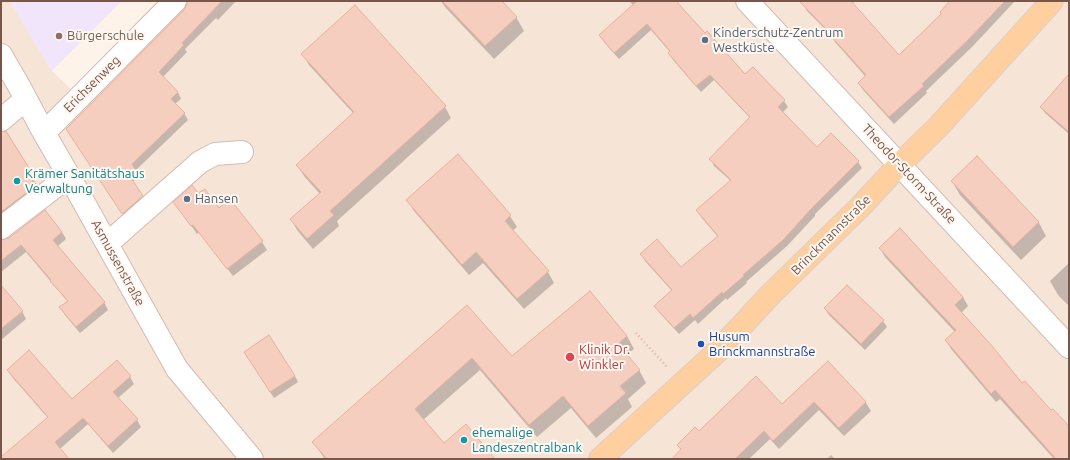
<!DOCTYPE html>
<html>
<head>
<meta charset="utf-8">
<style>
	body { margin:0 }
	#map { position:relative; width:1070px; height:460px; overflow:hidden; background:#fef3e9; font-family:Ubuntu,sans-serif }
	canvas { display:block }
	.frame { position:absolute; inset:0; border:2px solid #7a554a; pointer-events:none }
</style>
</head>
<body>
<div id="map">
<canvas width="1070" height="460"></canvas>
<div class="frame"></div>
</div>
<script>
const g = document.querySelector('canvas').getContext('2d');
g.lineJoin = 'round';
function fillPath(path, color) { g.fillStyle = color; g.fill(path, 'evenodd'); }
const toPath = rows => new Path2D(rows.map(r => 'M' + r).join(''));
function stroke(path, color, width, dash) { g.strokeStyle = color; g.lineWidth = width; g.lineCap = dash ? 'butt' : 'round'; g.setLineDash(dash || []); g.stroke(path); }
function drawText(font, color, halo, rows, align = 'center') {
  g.font = font + ' Ubuntu,sans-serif'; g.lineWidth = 4; g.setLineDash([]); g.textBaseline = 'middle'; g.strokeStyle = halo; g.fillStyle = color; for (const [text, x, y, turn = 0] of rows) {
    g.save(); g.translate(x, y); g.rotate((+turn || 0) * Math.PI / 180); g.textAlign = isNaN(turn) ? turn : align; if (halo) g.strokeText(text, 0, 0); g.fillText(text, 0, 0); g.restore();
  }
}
fillPath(toPath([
	[1,1,10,1,52,71,72,90,157,1,1069,1,1069,459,1,459]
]), '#f6e4d7');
fillPath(toPath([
	[10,1,122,1,52,71]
]), '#f0e5fa');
fillPath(toPath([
	[188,1,236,1,218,20,216,18,185,49,187,52,163,77,178,92,181,99,175,104,184,113,188,120,135,171,139,177,132,182,145,203,126,219,71,135,185,10,188,5],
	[441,1,500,1,516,17,524,31,494,59,445,7],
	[629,1,675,1,745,76,784,101,788,107,782,113,817,148,858,162,862,168,815,214,815,216,787,246,746,282,747,283,727,300,726,298,698,324,695,320,679,334,659,312,656,306,672,291,645,261,642,254,681,268,718,237,701,217,697,210,731,181,714,166,711,160,750,118,714,80,701,92,673,60,669,53,670,52,651,30,619,59,604,42,600,35,633,5],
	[805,1,855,1,852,4,899,56,942,14,952,1,1015,1,972,47,926,91,927,93,894,124,863,90,859,83,866,77,835,42,831,35,807,11,803,3],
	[355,7,445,107,451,118,337,221,339,226,313,249,297,230,291,219,320,194,304,176,297,165,354,114,309,65,303,54],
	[1069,76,1069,134,1045,113,1041,107],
	[1,133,37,185,34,198,1,223],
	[458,156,510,216,517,227,512,231,548,272,554,283,524,309,483,263,469,275,414,211,408,200],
	[977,157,1039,223,1046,236,1021,260,960,195,952,181],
	[198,195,219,209,230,200,262,242,267,250,233,276,199,232,197,234,175,202],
	[62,232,66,239,58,246,104,302,108,310,80,333,65,315,61,308,68,302,26,252,1,272,1,241],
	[880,248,963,297,968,306,961,313,1022,385,1069,427,1069,459,1054,459,1000,399,996,402,951,349,946,340,955,332,885,257],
	[1069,263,1069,306,1058,295,1050,281],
	[847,286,883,321,887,327,865,350,829,315,825,309],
	[1,287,22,311,26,319,1,340],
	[467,307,512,358,627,336,634,349,626,355,639,370,646,383,628,399,632,407,596,438,571,408,537,437,480,370,423,420,444,445,494,459,325,459,313,442],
	[249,359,295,376,298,382,274,398],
	[828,363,866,403,871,411,844,436,819,410,779,449,770,439,749,459,674,459,681,451,678,445,699,433,782,405],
	[8,370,72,401,130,377,134,384,118,398,137,420,141,427,113,453,88,424,60,449,66,459,1,459,48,418,12,377],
	[831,455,835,459,827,459]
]), '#0003');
const building = toPath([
	[187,1,222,1,182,43,184,45,159,72,178,92,171,99,185,113,132,164,136,171,129,175,143,196,122,214,66,129,184,10,187,5,187,1],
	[442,1,502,1,517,17,485,46,442,1],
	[637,1,676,1,705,33,707,31,745,74,753,67,785,100,778,107,817,147,831,133,859,161,812,208,783,240,743,275,744,276,723,294,722,292,693,318,690,314,674,328,654,306,672,290,640,254,657,239,681,267,718,236,696,210,731,180,709,159,750,117,710,75,696,86,668,53,670,51,647,24,614,53,599,35,637,1],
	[799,1,851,1,899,55,941,14,940,12,950,1,1005,1,968,40,922,84,924,86,889,117,858,83,866,75,830,35,831,34,799,1],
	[355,5,446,106,330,211,334,215,307,239,290,219,321,192,296,165,354,112,301,54,355,5],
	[1069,74,1069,132,1040,107,1069,74],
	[6,131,34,176,30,190,1,212,1,132,6,131],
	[458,154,511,215,505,221,549,271,517,299,476,252,462,265,406,200,458,154],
	[977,156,1039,222,1013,247,951,181,977,156],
	[192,185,198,193,205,189,219,208,230,199,263,241,227,269,193,225,191,226,173,202,192,185],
	[45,210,62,232,53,240,105,302,76,327,59,307,68,301,50,281,51,280,21,245,1,261,1,240,9,238,45,210],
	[900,228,963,297,955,305,992,346,1022,383,1025,381,1051,410,1053,409,1069,426,1069,459,1056,459,995,390,991,394,971,370,945,340,956,330,879,248,900,228],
	[1,285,23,311,1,329,1,285],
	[847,285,884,320,861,344,824,308,847,285],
	[590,291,627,336,618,344,640,370,620,386,626,393,588,426,563,396,529,425,472,358,415,409,444,443,466,424,495,459,327,459,312,442,467,305,512,356,590,291],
	[269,335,295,376,270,392,244,352,269,335],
	[29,350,72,399,117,360,131,376,113,392,138,419,108,446,83,418,55,442,69,459,1,459,1,457,48,417,7,370,29,350],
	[828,361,866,402,839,428,814,402,773,441,764,431,735,459,672,459,681,449,677,445,695,427,699,431,756,376,782,404,828,361]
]);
fillPath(building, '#f5cebf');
stroke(building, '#e8b19e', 1);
const minor = toPath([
	[747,1,1069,347],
	[1,55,19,86,44,133,69,176,177,369,252,459],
	[1,120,26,99],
	[44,133,175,1],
	[1,228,69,176],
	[107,244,200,162,215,154,242,152]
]);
const major = toPath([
	[600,459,719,350,771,294,860,207,900,164,938,127,1052,1]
]);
stroke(minor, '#d4bbb0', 24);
stroke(major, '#dacfcc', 24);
stroke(toPath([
	[636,333,668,368]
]), '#dbb0a1', 2.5, [1, 3]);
stroke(minor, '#fff', 22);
stroke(major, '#ffcf9f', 22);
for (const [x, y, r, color] of [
	[59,36,4,"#8d6e63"],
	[705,40,4,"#5c6f8a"],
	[17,181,4,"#0f9aa8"],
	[187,199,4,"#5c6f8a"],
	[701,344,4,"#1a4fb4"],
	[570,357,5,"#e0444e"],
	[464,440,4,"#0f9aa8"]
]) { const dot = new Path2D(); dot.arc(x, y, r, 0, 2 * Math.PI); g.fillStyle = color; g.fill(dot); stroke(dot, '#fff8f1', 1.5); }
drawText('13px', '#4e5e75', '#fff8f1', [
	["Kinderschutz-Zentrum",713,33],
	["Westküste",713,48],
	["Hansen",195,199]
], 'left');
drawText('13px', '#785e54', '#fff8f1', [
	["Bürgerschule",67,36]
], 'left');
drawText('13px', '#7a554a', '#fff8f1', [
	["Erichsenweg",92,84,-45],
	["Theodor-Storm-Straße",909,174,47],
	["Brinckmannstraße",831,235,-45],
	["Asmussenstraße",118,263,61]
]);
drawText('13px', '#0d838f', '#fff8f1', [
	["Krämer Sanitätshaus",25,174],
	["Verwaltung",25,189],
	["ehemalige",472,433],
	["Landeszentralbank",472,448]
], 'left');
drawText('13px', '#164399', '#fff8f1', [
	["Husum",709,337],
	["Brinckmannstraße",709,352]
], 'left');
drawText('13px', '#be3a42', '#fff8f1', [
	["Klinik Dr.",579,350],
	["Winkler",579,365]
], 'left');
</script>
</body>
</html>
